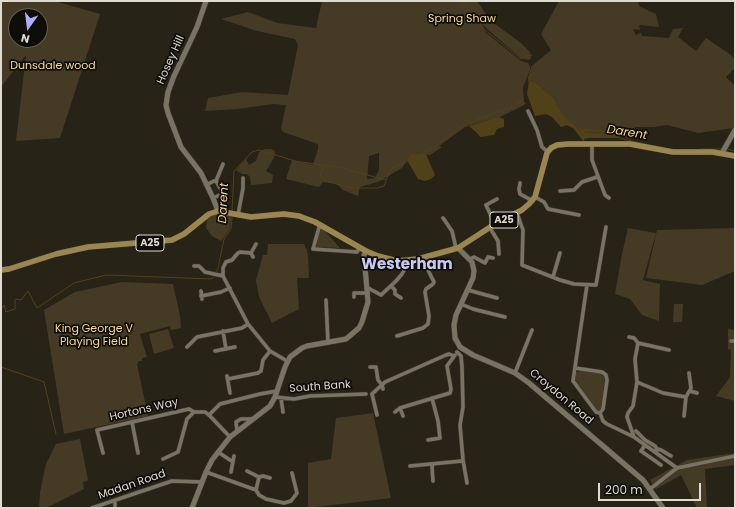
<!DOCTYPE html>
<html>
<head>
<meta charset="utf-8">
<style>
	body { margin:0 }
	#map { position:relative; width:736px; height:509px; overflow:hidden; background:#282317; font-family:Poppins,sans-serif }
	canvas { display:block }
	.frame { position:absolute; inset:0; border:2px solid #dedbd3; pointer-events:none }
	.north { position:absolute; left:8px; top:8px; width:40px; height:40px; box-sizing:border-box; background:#0f0d08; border:1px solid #625f59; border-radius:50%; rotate:194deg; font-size:11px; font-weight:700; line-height:16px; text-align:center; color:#dedbd3 }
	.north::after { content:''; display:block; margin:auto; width:14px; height:18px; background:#aeaefa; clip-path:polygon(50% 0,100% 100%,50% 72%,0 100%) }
	.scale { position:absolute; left:598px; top:483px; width:103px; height:18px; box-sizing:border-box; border:2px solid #dedbd3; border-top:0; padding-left:5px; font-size:12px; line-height:14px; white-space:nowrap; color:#dedbd3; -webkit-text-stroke:3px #0f0d08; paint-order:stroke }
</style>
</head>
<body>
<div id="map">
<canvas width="736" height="509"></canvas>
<div class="frame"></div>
<div class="north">N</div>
<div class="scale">200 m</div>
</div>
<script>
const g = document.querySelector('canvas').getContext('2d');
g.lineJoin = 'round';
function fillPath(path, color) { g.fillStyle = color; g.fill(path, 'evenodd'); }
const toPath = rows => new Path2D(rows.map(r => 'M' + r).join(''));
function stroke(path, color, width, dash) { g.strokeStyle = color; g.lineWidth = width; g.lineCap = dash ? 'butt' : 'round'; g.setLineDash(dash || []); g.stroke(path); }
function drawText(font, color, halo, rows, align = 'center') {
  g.font = font + ' Poppins,sans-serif'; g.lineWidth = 3.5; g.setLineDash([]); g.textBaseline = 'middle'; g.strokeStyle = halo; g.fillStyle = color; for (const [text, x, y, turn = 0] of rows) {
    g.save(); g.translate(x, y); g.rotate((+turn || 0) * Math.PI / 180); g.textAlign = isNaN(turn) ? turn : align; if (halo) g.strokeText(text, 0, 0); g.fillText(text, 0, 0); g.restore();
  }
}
fillPath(toPath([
	[1,1,54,1,100,14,60,138,16,141,26,55,1,87],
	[16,16,40,16,40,40,16,40],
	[322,1,477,1,491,21,521,43,530,52,531,57,530,60,521,58,488,30,482,24,485,32,521,61,528,63,530,66,530,70,523,87,524,102,526,104,502,116,465,127,439,146,442,147,430,155,412,153,402,168,378,182,360,187,358,196,343,190,337,184,323,182,319,187,286,179,292,160,313,165,318,149,318,144,283,132,281,129,286,105,273,104,238,109,205,111,208,98,242,92,288,95,298,45,295,39,257,31,221,19,248,12,277,23,316,28],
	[379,153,379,170,375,178,367,179,369,156],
	[559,1,638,1,639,6,656,14,659,27,639,25,640,30,633,29,636,35,641,33,642,36,669,38,673,29,683,28,678,37,696,51,706,38,731,55,735,59,735,68,726,77,735,86,734,128,698,133,667,125,654,127,635,127,632,139,620,137,618,138,588,138,584,139,584,142,574,128,567,125,565,118,557,105,555,99,535,82,529,81,529,77,533,65,551,50,541,34],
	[265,149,271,149,275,151,274,158,266,171,273,175,272,183,251,185,250,177,247,174,242,174,236,170,246,159,249,165,256,161,259,152],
	[216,214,231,216,230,229,221,241,212,236,206,228,207,217],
	[322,228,340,248,316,247,320,229],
	[628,228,656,233,643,280,660,284,659,321,642,315,630,299,615,294,622,254],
	[735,228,735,271,702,285,646,278,657,230],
	[268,244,304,244,307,250,308,255,309,278,297,278,299,309,272,323,259,297,256,280,263,255,267,255],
	[122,282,173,284,180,316,181,328,171,330,170,326,140,334,147,357,142,358,142,361,139,361,137,364,148,416,64,434,44,310,75,292],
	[674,304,683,304,682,322,673,322],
	[168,329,174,348,154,354,149,334],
	[728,329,735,330,735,401,716,396,730,377,731,350,728,349],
	[581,370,601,374,605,378,601,409,600,411,597,411,575,382,576,373],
	[373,413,391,498,308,508,308,463,331,459,336,418],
	[80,439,88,480,83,482,84,489,46,508,39,508,40,492,46,464,56,444],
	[735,453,735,465,705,469,707,508,697,508,681,475,656,489,650,480,687,460]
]), '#453b25');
fillPath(toPath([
	[529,81,535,82,555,99,557,105,566,119,578,128,612,131,602,132,586,131,584,132,585,133,614,134,619,138,588,138,584,139,584,142,573,128,567,125,561,127,552,117,546,114,535,116,527,94],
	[498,117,504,119,504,127,497,129,494,135,480,137,477,133,469,126],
	[412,153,426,154,435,175,431,179,425,181,418,179,407,160]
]), '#514118');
stroke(toPath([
	[461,1,486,31,521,59,525,56,532,55],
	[529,82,528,80,532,66],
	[619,138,659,147],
	[700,149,723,149],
	[726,149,735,151],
	[422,154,433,148,463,125,509,108,522,101,522,94],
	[324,165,320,176,325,181,351,188,377,188,384,186,386,181],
	[232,212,234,171,252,152,259,150,295,161,342,168,386,180,391,169,408,161],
	[216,272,218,268,224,239,231,229,232,217],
	[1,310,4,305,6,312,15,309,15,299,21,300,28,291,37,308,74,283,106,275,212,279,214,275],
	[1,367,44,382,56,434]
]), '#514118', 1);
const street = toPath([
	[528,111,537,130,542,147,548,152],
	[592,143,592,160,605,195,609,198],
	[216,181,223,164],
	[520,183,519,189,520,194,533,201],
	[206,185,214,181,216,181,221,190,222,194,213,198],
	[560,191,574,190,582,182,597,177],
	[535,197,544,202,548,209,579,215],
	[517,213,523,230,522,265,560,280,574,284,596,285,606,227],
	[238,215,243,188,243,178],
	[443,218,452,231,456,248],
	[320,224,313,249,357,252,360,247],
	[495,224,486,205,497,199],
	[490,228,498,241,499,254],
	[251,253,240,252,238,253,232,260,226,262,223,268,223,276,248,324,270,351,287,361],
	[253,257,251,253,256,244],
	[470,259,474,257,485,263,488,257,493,258],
	[194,266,199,266,205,272,223,276],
	[553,277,560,253],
	[587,285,573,381,596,412,600,413],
	[391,286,395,290,395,294,401,298],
	[368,288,381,295,396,281,402,274,406,267,406,260],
	[468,290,497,298],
	[201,291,202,299],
	[201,296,221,292,230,288],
	[354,297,354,293,368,293],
	[326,300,328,343],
	[461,304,473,309,505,317],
	[223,331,226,349],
	[397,336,423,328,428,324,429,316,425,292,426,289,433,284,434,282,422,258],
	[629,337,634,338,638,343,635,359,637,382,633,406,628,413,627,417,634,437],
	[731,341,735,341],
	[638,343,669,350],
	[187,347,197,337,242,328,248,324],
	[215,351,235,347],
	[370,367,376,367,378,380,382,385,383,389],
	[575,368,602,372,606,375,607,380,603,409,600,413],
	[515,373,532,330],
	[227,376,230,393],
	[228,379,258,373,261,371,263,360,270,351],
	[637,382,663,393,686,397,691,388,689,373],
	[690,391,697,393],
	[275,397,294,399,310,396,366,394],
	[281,398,283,412],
	[400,408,403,416],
	[395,412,400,408,450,393,451,389,447,366,455,355],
	[600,413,603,421,607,424,634,437,677,468],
	[209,415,220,404,260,394,277,391],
	[377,415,372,394,385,382,446,355,449,354,454,356],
	[684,416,686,397],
	[132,422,138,453],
	[237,431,236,422,241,419,252,419],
	[636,431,645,440,655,446,657,449,655,452],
	[428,440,440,438,438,421,432,398],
	[645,445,641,451,661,465],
	[657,449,661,450,671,456],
	[218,452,233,462],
	[103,453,97,430,189,409,194,412],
	[163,459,178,452,187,419,194,412,205,412,210,416,230,437],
	[463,460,467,483],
	[410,466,462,461,463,460,460,425,463,407,462,367,461,356,457,352],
	[247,471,259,477,256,490],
	[206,472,256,490,259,495,266,499,284,503,291,501,297,493,292,473],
	[231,472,234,456],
	[259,477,263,476,270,478],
	[433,481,432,467,433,464],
	[650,489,677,468,735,456],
	[115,500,115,508],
	[92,508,172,481,202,482]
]);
const secondary = toPath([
	[206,1,197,27,174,76,168,92,166,105,168,113,181,147,201,173,213,198,218,211],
	[722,153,735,130],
	[458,248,472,262,474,271,473,278,456,315,454,325,455,338,460,347,473,355,515,373,529,383,643,480,663,508],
	[192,508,206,472,212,460,230,437,270,406,275,397,285,367,290,357,302,348,307,346,346,339,359,328,362,322,368,302,364,255,366,251]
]);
const primary = toPath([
	[1,270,9,269,56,254,88,247,172,240,184,234,209,214,218,211,251,217,284,214,299,216,315,222,366,251,378,256,397,261,418,259,458,248,495,224,522,210,529,204,535,197,547,153,551,148,557,145,568,144,630,144,673,152,713,152,735,156]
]);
stroke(street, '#423e35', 4.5);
stroke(secondary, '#423e35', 6);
stroke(primary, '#423e35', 6);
stroke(street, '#797364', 3.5);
stroke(secondary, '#797364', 5);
stroke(primary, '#9c8650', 5.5);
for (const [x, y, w] of [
	[504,220,28],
	[150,243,28]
]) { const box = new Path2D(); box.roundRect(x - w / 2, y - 8, w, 16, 3); g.fillStyle = '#0f0d08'; g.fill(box); stroke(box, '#dedbd3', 1); }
drawText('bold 10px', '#dedbd3', null, [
	["A25",504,220],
	["A25",150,243]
]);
drawText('11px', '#f8da96', '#0f0d08', [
	["Spring Shaw",462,19],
	["Dunsdale wood",53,66],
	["King George V",94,329],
	["Playing Field",94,342]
]);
drawText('11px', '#dedbd3', '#0f0d08', [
	["Hosey Hill",171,60,-66],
	["South Bank",320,387,-4],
	["Croydon Road",561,397,40],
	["Hortons Way",144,410,-13],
	["Madan Road",132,485,-19]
]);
drawText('italic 12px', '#f4d693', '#0f0d08', [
	["Darent",627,133,9],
	["Darent",224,203,-87]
]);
drawText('bold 15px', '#c9cbf6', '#0f0d08', [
	["Westerham",407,265]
]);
</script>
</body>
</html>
